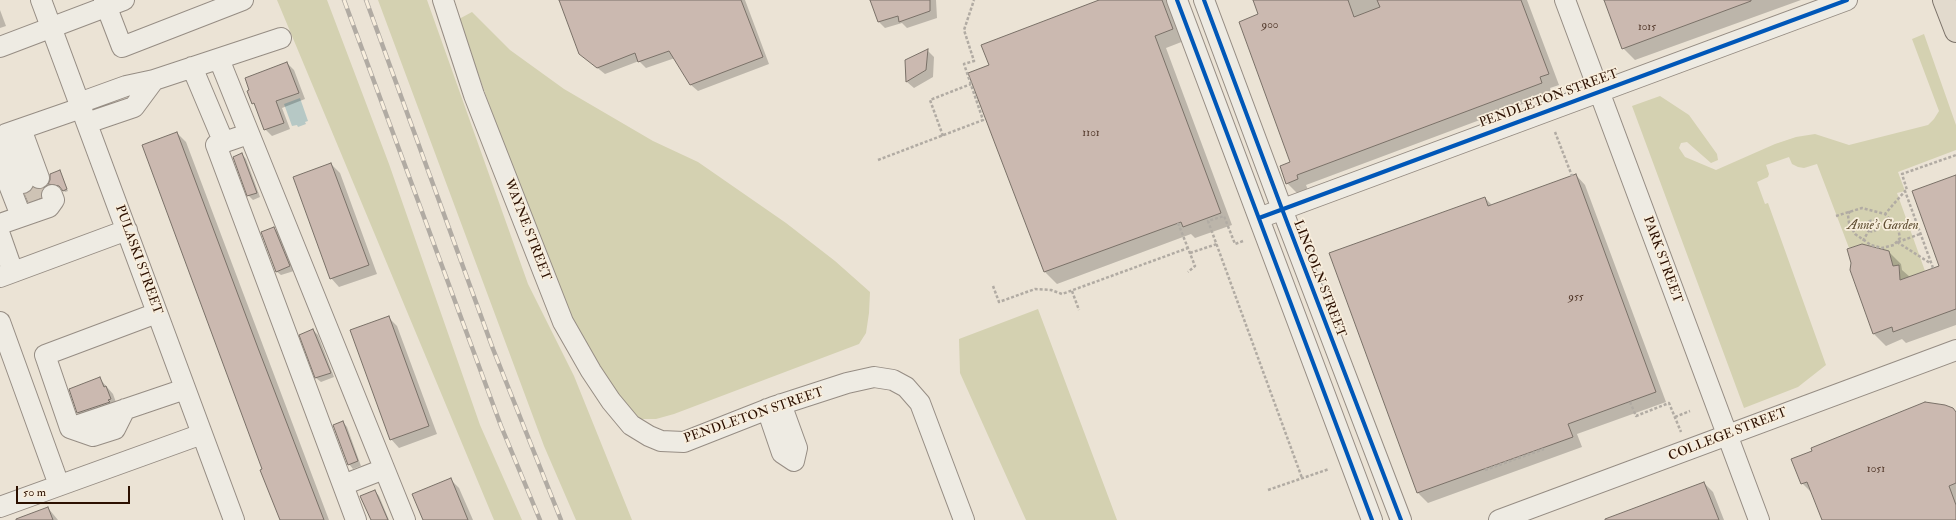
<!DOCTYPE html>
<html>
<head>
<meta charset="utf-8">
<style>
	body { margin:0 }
	#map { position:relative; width:1956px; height:520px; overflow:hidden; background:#ebe3d5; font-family:"IM FELL Double Pica",serif }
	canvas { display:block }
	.scale { position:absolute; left:16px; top:486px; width:114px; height:18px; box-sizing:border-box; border:2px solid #2c1000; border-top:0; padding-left:5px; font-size:12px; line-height:14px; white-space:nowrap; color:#2c1000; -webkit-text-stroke:3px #f8eedd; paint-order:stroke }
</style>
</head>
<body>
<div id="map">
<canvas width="1956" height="520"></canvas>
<div class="scale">50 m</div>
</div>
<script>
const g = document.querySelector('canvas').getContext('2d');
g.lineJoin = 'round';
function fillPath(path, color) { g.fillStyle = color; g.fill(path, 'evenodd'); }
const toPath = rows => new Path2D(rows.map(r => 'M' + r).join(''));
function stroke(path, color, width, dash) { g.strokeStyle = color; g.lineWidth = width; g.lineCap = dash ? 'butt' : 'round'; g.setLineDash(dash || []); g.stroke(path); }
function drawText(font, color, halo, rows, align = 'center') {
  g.font = font + ' "IM FELL Double Pica",serif'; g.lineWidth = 3.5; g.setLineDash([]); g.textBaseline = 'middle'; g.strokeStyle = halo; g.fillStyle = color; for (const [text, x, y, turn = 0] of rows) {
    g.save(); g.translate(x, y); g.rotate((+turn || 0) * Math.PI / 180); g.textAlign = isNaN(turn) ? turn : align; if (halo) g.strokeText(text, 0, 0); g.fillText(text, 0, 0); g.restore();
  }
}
fillPath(toPath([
	[277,0,327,0,389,164,480,425,522,520,494,520],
	[378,0,427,0,528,284,574,376,632,520,576,520,544,446],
	[472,12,510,50,564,89,653,141,698,162,786,223,835,261,870,292,869,313,866,333,859,344,674,414,656,419,641,419,622,404,567,315,520,192,459,19],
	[1924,34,1956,125,1956,150,1898,172,1905,191,1897,193,1925,271,1900,280,1899,266,1893,266,1889,251,1862,244,1849,248,1817,164,1804,168,1798,167,1792,164,1789,157,1766,165,1769,174,1768,177,1757,182,1765,204,1768,203,1826,365,1798,387,1744,408,1632,106,1660,96,1689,115,1717,154,1718,160,1711,163,1687,142,1681,143,1679,148,1685,157,1716,170,1775,144,1796,137,1815,134,1849,145,1928,125,1934,119,1939,111,1912,39],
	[1038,309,1117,520,1026,520,960,373,959,339]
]), '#d4d1b1');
fillPath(toPath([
	[300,98,308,121,305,122,306,124,298,127,297,125,292,126,284,104]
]), '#b6c8c5');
fillPath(toPath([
	[560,0,745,0,769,64,698,91,691,85,675,58,646,68,639,61,605,74,580,54],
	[871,0,936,0,937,18,907,28,902,23,885,28,879,22],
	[1099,0,1169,0,1184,41,1166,48,1232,225,1195,238,1191,234,1057,284,1045,272,969,74,990,66],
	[1254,0,1527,0,1559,85,1550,88,1552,93,1306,185,1308,190,1298,194,1287,183,1292,163,1259,15],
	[1605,0,1801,0,1635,60,1623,48],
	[0,10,6,26,0,28],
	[928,51,934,57,933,77,914,88,907,82,906,61],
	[287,63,294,70,305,99,282,108,290,129,272,136,265,129,257,107,253,103],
	[177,133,186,142,329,520,281,520,263,469],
	[242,154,246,159,260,197,253,200,248,195],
	[331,164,340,173,377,274,339,287,331,278],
	[60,171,68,191,65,192,61,187,50,184],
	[1576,175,1585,185,1666,402,1577,434,1582,447,1428,503,1418,493,1330,254,1485,198,1493,206],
	[1956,176,1956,325,1906,343,1902,339,1886,346,1874,334,1889,252,1901,264,1902,270,1910,277,1940,266],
	[34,189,44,192,43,199,31,204,29,202],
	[274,228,279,233,294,271,281,275,276,271],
	[388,317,397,326,437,434,399,448,391,439],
	[313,330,318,335,334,377,321,382,316,378,300,335],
	[100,379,113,394,117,405,85,420,78,413,70,390],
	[1956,412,1956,520,1823,520,1814,495,1802,483],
	[343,422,347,427,361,466,353,469,349,464],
	[451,480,459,488,473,520,424,520],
	[1704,483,1713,492,1724,520,1605,520],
	[375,491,379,496,389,520,372,520],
	[48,508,58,520,16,520]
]), '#0003');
const building = toPath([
	[559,0,741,0,763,57,690,85,669,51,638,62,635,53,597,68,579,54,559,0],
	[870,0,930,0,930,11,899,22,898,16,878,22,870,0],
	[1099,0,1162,0,1173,29,1155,36,1221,213,1183,227,1181,222,1044,272,968,73,989,65,981,45,1099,0],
	[1253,0,1348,0,1354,17,1380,7,1377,0,1521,0,1549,74,1540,77,1542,83,1297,175,1298,179,1286,184,1280,166,1290,162,1239,22,1258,14,1253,0],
	[1604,0,1751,0,1751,1,1622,49,1604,0],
	[928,49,926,70,906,82,905,60,928,49],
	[287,62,299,93,276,101,284,123,264,130,254,103,252,104,247,91,249,90,245,78,287,62],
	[177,132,258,348,324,520,280,520,260,470,262,469,142,145,177,132],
	[242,153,257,193,247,196,233,157,242,153],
	[331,163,369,265,330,279,293,177,331,163],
	[60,170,67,189,63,191,59,186,48,184,50,180,50,174,60,170],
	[1576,174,1656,392,1568,424,1573,437,1417,493,1329,253,1485,197,1488,206,1576,174],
	[1956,175,1956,309,1893,332,1892,327,1873,334,1850,270,1851,263,1847,249,1862,244,1889,251,1893,266,1899,265,1900,280,1939,266,1912,191,1956,175],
	[33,188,42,189,41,198,28,202,25,194,32,191,33,188],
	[274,227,290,266,276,272,261,232,274,227],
	[389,316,429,426,390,440,350,330,389,316],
	[313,329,331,373,315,378,299,335,313,329],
	[100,377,104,387,106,386,111,399,108,400,110,402,77,413,69,389,100,377],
	[1925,402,1945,405,1953,408,1956,412,1956,483,1949,486,1956,505,1956,520,1822,520,1807,482,1801,484,1791,459,1812,451,1811,448,1925,402],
	[343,421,358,461,348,465,333,425,343,421],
	[451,478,468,520,423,520,412,494,451,478],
	[1704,482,1719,520,1605,520,1605,519,1704,482],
	[375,490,388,520,371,520,360,496,375,490],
	[48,507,53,520,16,520,16,519,48,507]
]);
fillPath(building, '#cbb9b0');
stroke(building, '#7a7168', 1);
stroke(toPath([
	[30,181,38,200]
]), '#cec3b5', 20, [20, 10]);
const minor = toPath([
	[41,0,234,520],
	[104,0,122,47,243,0],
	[443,0,474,95,563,322,591,371,611,401,631,425,649,436,661,441,684,442,773,407,847,383,874,377,893,380,906,387,920,403,964,520],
	[1177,0,1372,520],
	[1204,0,1282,209,1401,520],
	[1565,0,1759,520],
	[0,47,124,0],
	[219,59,405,520],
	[192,67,224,143],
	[79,103,126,86,154,80,281,38],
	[87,123,134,107,154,80],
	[6,134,81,108],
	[248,134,216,145,356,520],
	[9,146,23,183],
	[21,216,4,172,4,166,7,162,3,150,7,142,13,136,24,137,39,178],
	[1259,218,1847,0],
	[0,224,49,207,54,200,52,195],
	[0,235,13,272],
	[0,277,127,230],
	[157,313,45,355,70,428,185,389],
	[0,322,59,485],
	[767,409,782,453,794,461,797,448,781,404],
	[70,428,93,436,115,429,125,409],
	[343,485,384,469],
	[0,507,202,434],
	[1499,520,1956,350]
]);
const major = toPath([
	[1944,0,1956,31]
]);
stroke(minor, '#968d84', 22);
stroke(major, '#7a7168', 24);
stroke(toPath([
	[1555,132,1572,176],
	[943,136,930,100,971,84],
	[878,160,983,120,964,64,974,61,964,30,974,0],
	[1850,211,1848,215,1849,223,1855,234,1871,245,1882,248,1894,245,1900,238,1898,228,1885,214],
	[1836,216,1862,208,1885,214,1905,191],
	'1866.5 226a5.5 5.5 0 1 1 11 0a5.5 5.5 0 1 1-11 0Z',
	[1178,223,1195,266,1188,272],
	[1243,241,1235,244,1224,216,1208,221,1302,478],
	[1863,241,1869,230],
	[1897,242,1930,263],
	[1898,242,1920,234],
	[1190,253,1217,244],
	[1933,268,1905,191,1907,190,1902,174,1956,155],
	[993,286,999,302,1035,289,1051,290,1062,294,1188,248],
	[1072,291,1079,310],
	[1630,402,1636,416,1669,403,1681,432],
	[1675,417,1690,411],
	[1485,470,1544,449],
	[1268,490,1329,469]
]), '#b1aba3', 2.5, [3, 2]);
stroke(minor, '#eeebe3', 20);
stroke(major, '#e2dacd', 22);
const rail = toPath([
	[344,0,501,426,540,520],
	[366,0,493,349,561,520]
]);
stroke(rail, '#b1aba3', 4.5);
stroke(rail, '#f8eedd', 3, [9]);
stroke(toPath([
	[1177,0,1372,520],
	[1204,0,1282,209,1401,520],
	[1259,218,1847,0]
]), '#0057b8', 4);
drawText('11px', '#543a2c', null, [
	["900",1270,26],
	["1015",1647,28],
	["1101",1091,134],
	["955",1576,298],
	["1051",1876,470]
]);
drawText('13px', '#2c1000', '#f8eedd', [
	["PENDLETON STREET",1549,99,-20],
	["WAYNE STREET",527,230,69],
	["PULASKI STREET",138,260,70],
	["PARK STREET",1662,260,70],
	["LINCOLN STREET",1319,279,69],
	["PENDLETON STREET",754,416,-19],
	["COLLEGE STREET",1728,435,-21]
]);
drawText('italic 13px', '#604f33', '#f8eedd', [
	["Anne's Garden",1883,226]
]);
</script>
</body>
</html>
